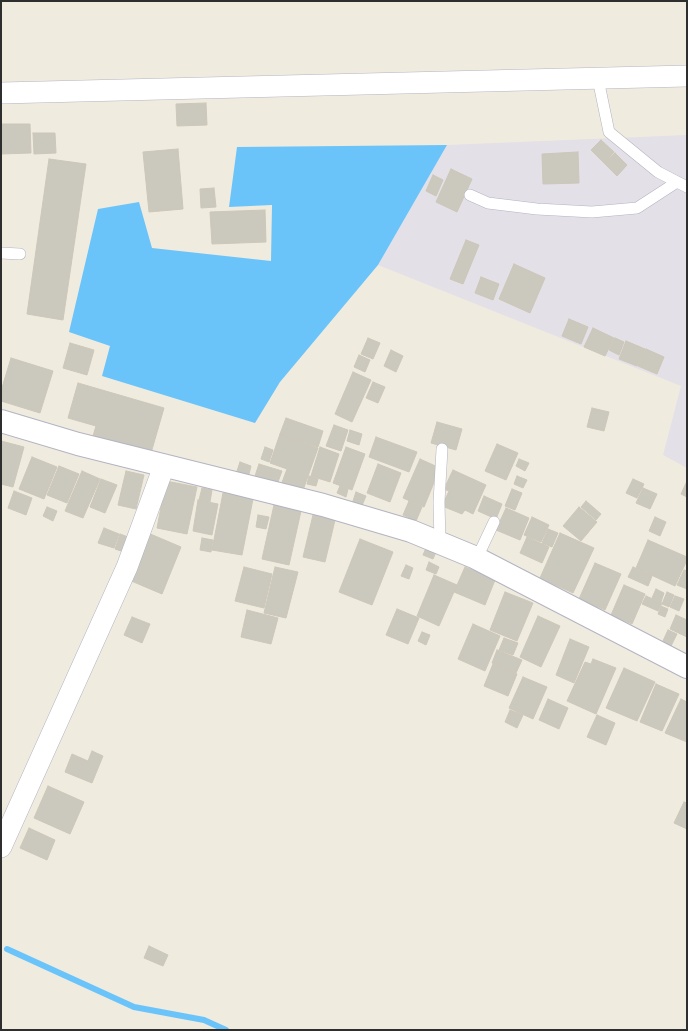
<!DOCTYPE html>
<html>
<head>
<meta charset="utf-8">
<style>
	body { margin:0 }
	#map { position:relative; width:688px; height:1031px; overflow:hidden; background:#f0ebdf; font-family:Roboto,sans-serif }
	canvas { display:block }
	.frame { position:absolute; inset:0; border:2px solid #2e2e2e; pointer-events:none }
</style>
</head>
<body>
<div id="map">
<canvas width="688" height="1031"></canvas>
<div class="frame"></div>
</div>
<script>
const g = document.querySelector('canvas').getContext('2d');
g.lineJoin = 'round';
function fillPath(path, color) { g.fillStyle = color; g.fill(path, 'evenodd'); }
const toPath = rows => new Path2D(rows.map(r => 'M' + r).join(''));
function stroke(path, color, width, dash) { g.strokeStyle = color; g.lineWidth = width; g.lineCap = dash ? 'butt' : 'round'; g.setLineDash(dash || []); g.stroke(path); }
fillPath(toPath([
	[687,135,687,468,663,455,681,386,378,265,447,145]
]), '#e3e0e8');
fillPath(toPath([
	[447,145,378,265,280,382,255,423,102,376,110,346,69,332,98,209,139,202,152,248,271,261,272,205,229,207,237,147]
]), '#6ac4fa');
stroke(toPath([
	[7,949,134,1007,204,1020,226,1030]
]), '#6ac4fa', 6);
const building = toPath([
	[206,103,207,125,177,126,176,104,206,103],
	[1,124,30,124,31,153,1,154,1,124],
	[33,133,55,133,56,153,34,154,33,133],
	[601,140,614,152,604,163,591,150,601,140],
	[178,149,183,209,149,212,143,152,178,149],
	[578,152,579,183,543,184,542,154,578,152],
	[615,153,627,165,617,176,604,163,615,153],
	[49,159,86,164,63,320,27,314,49,159],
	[451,169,472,179,457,212,436,202,451,169],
	[433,175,443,180,436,196,426,191,433,175],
	[214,188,216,207,201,208,200,189,214,188],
	[265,210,266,242,212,244,210,212,265,210],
	[466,240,479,245,463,284,450,279,466,240],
	[514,264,545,278,530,313,499,299,514,264],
	[481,277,499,284,493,300,475,293,481,277],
	[569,319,588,327,581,344,562,336,569,319],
	[593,328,614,338,605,356,584,347,593,328],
	[368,338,380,343,373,359,361,354,368,338],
	[615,338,624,342,619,355,609,350,615,338],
	[626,341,645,349,637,366,619,359,626,341],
	[70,343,94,350,87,375,63,368,70,343],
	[646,349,664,357,657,374,638,366,646,349],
	[391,350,403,356,396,372,384,366,391,350],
	[359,355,370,360,365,372,354,367,359,355],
	[11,358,53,371,40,413,1,401,1,391,11,358],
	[353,372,371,380,352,422,335,414,353,372],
	[373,382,385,387,378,403,366,398,373,382],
	[78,383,164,408,151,453,93,436,96,426,68,418,78,383],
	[592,408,609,412,604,431,587,427,592,408],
	[286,418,323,431,318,447,280,434,286,418],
	[437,422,462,429,456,450,431,443,437,422],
	[334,425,348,430,341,451,326,446,334,425],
	[350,430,362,434,359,445,347,441,350,430],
	[280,434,318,448,302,493,281,485,287,469,270,463,280,434],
	[376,437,417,452,409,472,369,457,376,437],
	[1,441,24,447,13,487,1,484,1,441],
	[497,444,518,453,506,480,485,471,497,444],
	[265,447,273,450,269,462,261,459,265,447],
	[320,447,339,454,330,482,311,476,320,447],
	[346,447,365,454,352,490,333,483,346,447],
	[32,457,57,467,44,499,19,489,32,457],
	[420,459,440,468,424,507,403,498,420,459],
	[519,459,529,463,525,471,516,466,519,459],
	[240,462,251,466,248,478,236,474,240,462],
	[259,464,282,471,275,490,253,482,259,464],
	[378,464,401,473,390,502,367,493,378,464],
	[59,466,79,474,67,503,47,495,59,466],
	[453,470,486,485,473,514,465,510,462,514,442,506,449,491,444,489,453,470],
	[82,471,100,479,83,518,65,511,82,471],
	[126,471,144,475,136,509,118,505,126,471],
	[309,476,318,479,316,486,307,484,309,476],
	[517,476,527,480,523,488,514,484,517,476],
	[101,479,117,485,105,513,90,507,101,479],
	[633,479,644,484,637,498,626,493,633,479],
	[166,481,197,487,187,534,157,528,166,481],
	[687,481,687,497,681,494,687,481],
	[340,486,348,489,346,497,337,493,340,486],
	[202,488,212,490,210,502,199,500,202,488],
	[643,488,657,494,650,509,636,503,643,488],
	[512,489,522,493,515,510,505,506,512,489],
	[14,491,32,498,26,515,8,508,14,491],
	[356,492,366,496,361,508,352,504,356,492],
	[223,493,253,499,242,555,212,550,223,493],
	[484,496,502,504,496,519,478,511,484,496],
	[198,500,218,504,212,535,193,531,198,500],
	[409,501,422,507,416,521,403,515,409,501],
	[586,501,601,514,596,520,581,507,586,501],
	[274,505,301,511,289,565,262,559,274,505],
	[47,507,57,511,53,521,43,516,47,507],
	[579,507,597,522,581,541,563,526,579,507],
	[506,508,529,518,520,540,496,530,506,508],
	[258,515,269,517,266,529,256,527,258,515],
	[313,515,335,520,325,562,303,557,313,515],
	[532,517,549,525,541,542,524,535,532,517],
	[655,517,666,522,660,536,649,531,655,517],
	[104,528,119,534,114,548,98,543,104,528],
	[548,529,558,533,552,547,542,543,548,529],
	[148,533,181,547,162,594,129,580,148,533],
	[560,533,594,548,573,593,540,578,560,533],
	[120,534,136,540,130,554,115,549,120,534],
	[527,537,549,547,542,563,520,553,527,537],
	[202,538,213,540,211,552,200,550,202,538],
	[360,539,393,552,372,605,339,592,360,539],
	[648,540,687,557,687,560,675,586,636,568,648,540],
	[426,548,436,552,433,559,423,555,426,548],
	[429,562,439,567,436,574,426,570,429,562],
	[595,563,621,574,605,610,579,599,595,563],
	[406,565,413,568,409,579,401,576,406,565],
	[244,567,272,574,264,608,235,601,244,567],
	[275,567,298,572,286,618,264,613,275,567],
	[465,567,495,580,485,605,454,592,465,567],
	[633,567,652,576,648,586,628,577,633,567],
	[684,570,687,571,687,589,677,585,684,570],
	[434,575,457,585,439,626,417,616,434,575],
	[624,585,645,594,632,624,611,615,624,585],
	[656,589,664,593,661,602,652,598,656,589],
	[505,592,533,603,517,641,490,630,505,592],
	[667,592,674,595,669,607,662,604,667,592],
	[646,596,662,603,658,611,642,604,646,596],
	[675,596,684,599,679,611,670,607,675,596],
	[661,606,668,609,665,617,658,614,661,606],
	[397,609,419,618,408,644,386,635,397,609],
	[247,610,278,618,271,644,241,637,247,610],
	[676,615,687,620,687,637,670,629,676,615],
	[538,616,560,626,541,667,520,657,538,616],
	[132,617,150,624,142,643,124,635,132,617],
	[473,624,500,636,485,671,458,659,473,624],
	[668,630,677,634,671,646,662,643,668,630],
	[422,632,430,635,426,645,418,641,422,632],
	[504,638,518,643,513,655,499,650,504,638],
	[570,639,589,647,574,683,556,675,570,639],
	[497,650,522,660,516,673,492,663,497,650],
	[593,659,616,668,596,714,567,701,585,662,591,664,593,659],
	[493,664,517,674,508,696,484,686,493,664],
	[624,668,655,682,637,721,606,708,624,668],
	[523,677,547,687,533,719,509,708,523,677],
	[656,684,679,694,662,731,640,722,656,684],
	[548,699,568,708,559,729,539,720,548,699],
	[681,699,687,702,687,742,665,733,681,699],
	[510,710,523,715,517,728,505,722,510,710],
	[597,715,615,723,606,745,587,737,597,715],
	[92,751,103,756,92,783,65,772,72,754,88,761,92,751],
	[48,786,84,802,70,834,34,818,48,786],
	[684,802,687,803,687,829,674,823,684,802],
	[29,828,55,840,47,860,20,848,29,828],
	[149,946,168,955,163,966,144,958,149,946]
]);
fillPath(building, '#cbc9bd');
stroke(building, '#ccc7b8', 1);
const service = toPath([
	[598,79,609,132,658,172,687,187],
	[470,195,488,203,537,209,592,212,637,208,677,182],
	[1,253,20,254],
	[440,543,439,502,442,449],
	[477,558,494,522]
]);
const minor = toPath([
	[1,93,687,76],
	[1,847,127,567,164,466]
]);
const tertiary = toPath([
	[1,421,78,444,323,505,411,531,474,557,687,667]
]);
stroke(service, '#b3b4c2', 12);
stroke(minor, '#b3b4c2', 22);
stroke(tertiary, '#b3b4c2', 24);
stroke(service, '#fff', 11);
stroke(minor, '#fff', 21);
stroke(tertiary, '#fff', 22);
</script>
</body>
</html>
